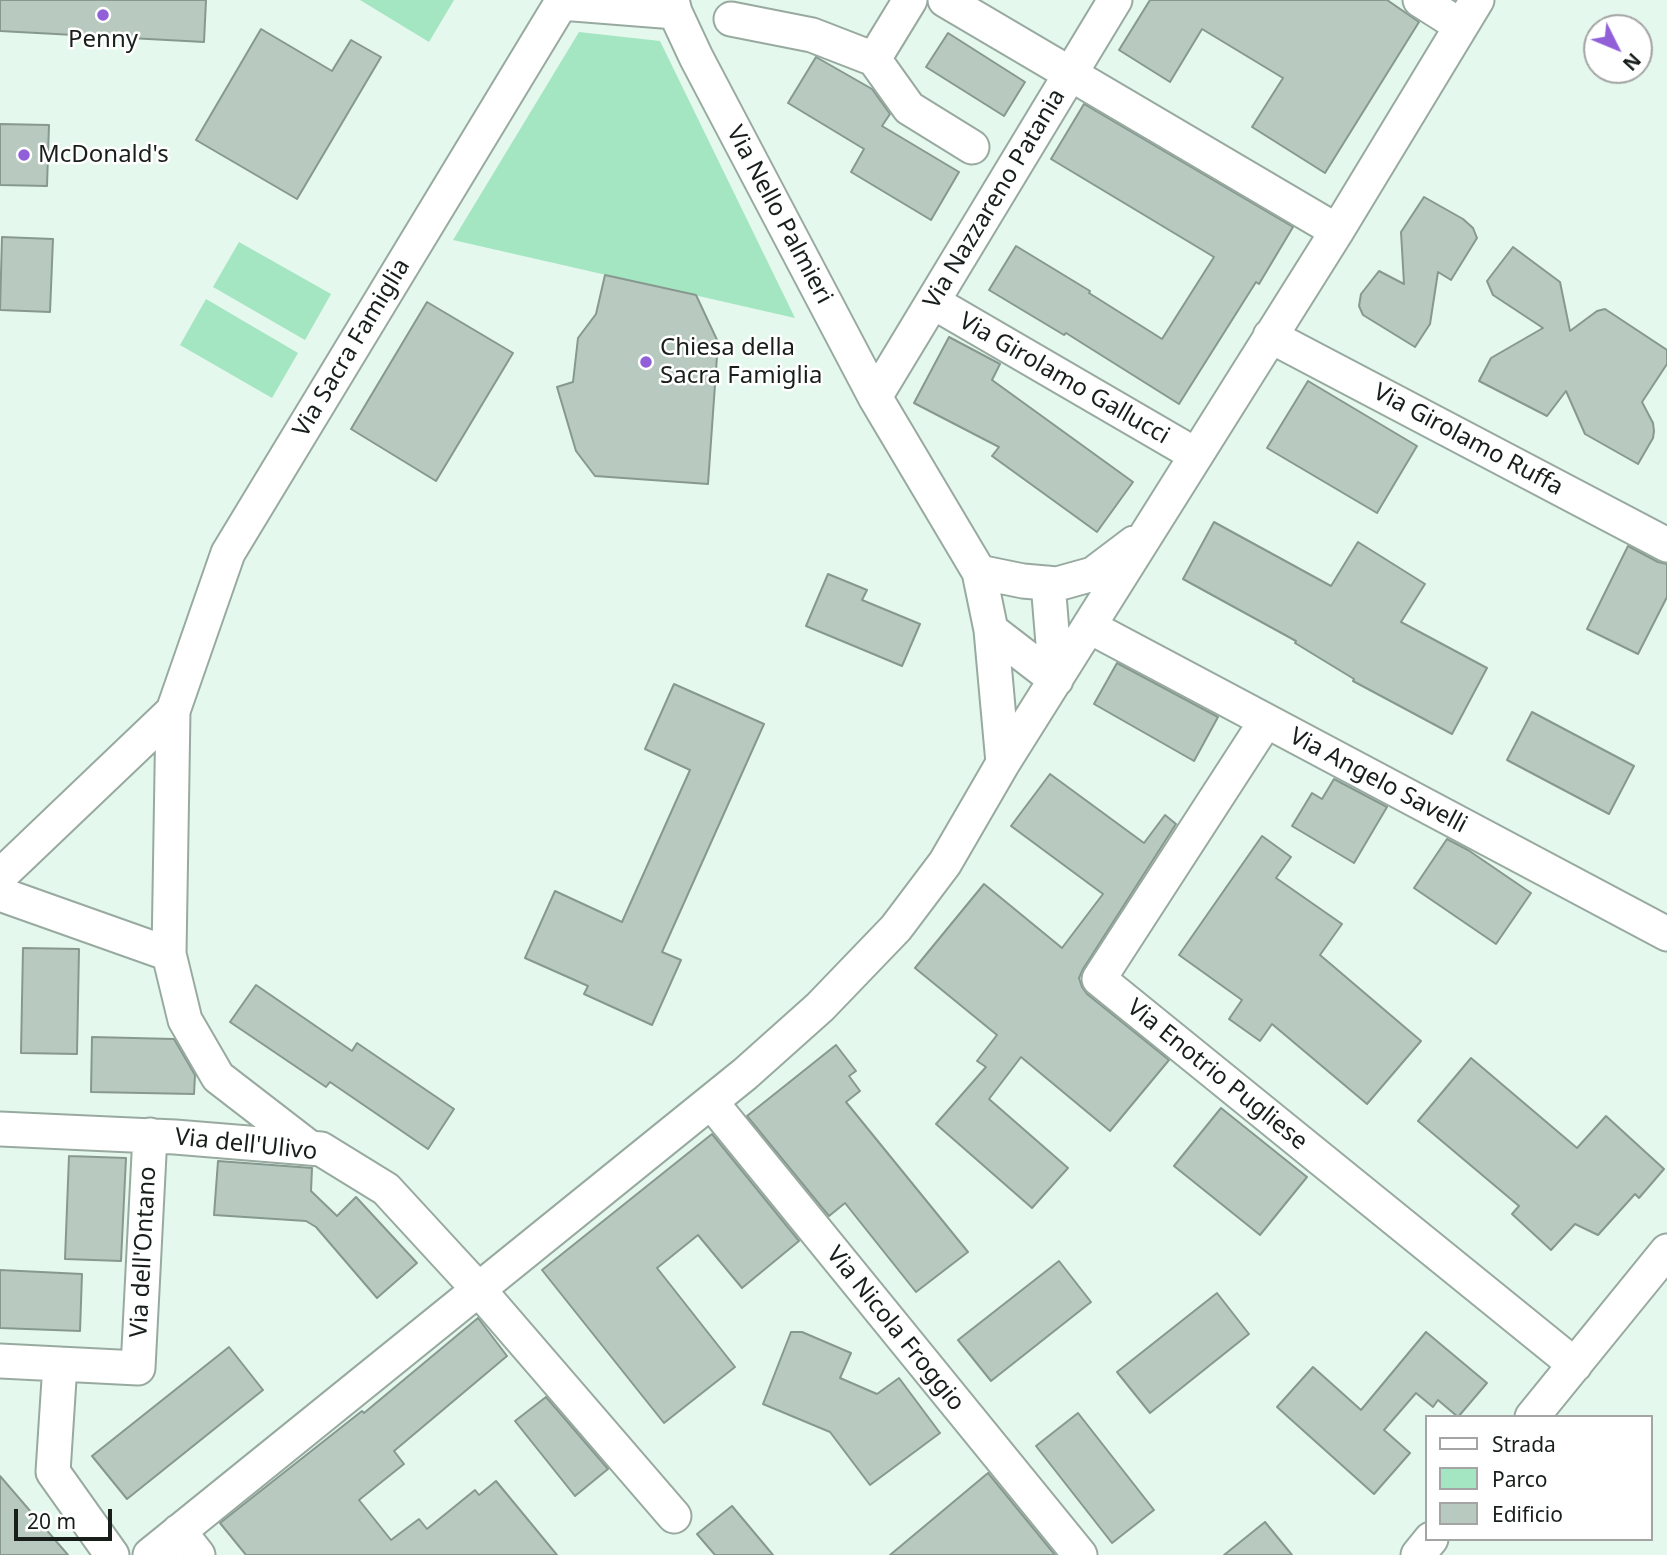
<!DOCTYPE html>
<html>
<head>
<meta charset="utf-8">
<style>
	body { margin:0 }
	#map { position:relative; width:1667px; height:1555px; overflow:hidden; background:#e5f8ed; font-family:"Noto Sans",sans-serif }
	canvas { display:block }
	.legend { position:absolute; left:1425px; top:1415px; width:228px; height:126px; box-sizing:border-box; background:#fff; border:2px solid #a3a5a4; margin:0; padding:9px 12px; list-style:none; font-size:21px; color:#181f1b }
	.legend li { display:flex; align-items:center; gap:14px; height:35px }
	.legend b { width:35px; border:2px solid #a3a5a4 }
	.north { position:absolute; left:1583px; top:14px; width:70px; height:70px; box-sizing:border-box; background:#fff; border:2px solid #a3a5a4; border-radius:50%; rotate:133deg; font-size:19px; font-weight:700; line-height:28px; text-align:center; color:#181f1b }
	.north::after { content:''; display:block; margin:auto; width:24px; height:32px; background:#9160d9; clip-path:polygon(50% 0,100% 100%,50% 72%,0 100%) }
	.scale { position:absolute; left:14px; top:1509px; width:98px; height:32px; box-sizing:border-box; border:4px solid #181f1b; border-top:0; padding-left:9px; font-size:21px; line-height:24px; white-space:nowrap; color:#181f1b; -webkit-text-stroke:5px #fff; paint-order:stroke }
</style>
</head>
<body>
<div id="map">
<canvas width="1667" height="1555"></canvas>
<ul class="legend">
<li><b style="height:9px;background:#fff"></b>Strada</li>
<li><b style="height:19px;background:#a4e5c2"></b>Parco</li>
<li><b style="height:19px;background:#b8cac0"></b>Edificio</li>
</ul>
<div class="north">N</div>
<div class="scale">20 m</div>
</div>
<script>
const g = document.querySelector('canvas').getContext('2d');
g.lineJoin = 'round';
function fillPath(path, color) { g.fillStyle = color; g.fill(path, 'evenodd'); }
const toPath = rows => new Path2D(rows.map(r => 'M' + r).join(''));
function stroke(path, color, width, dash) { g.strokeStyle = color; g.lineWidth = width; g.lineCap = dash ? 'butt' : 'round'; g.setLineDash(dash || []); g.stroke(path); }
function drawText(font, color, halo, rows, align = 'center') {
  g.font = font + ' "Noto Sans",sans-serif'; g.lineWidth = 5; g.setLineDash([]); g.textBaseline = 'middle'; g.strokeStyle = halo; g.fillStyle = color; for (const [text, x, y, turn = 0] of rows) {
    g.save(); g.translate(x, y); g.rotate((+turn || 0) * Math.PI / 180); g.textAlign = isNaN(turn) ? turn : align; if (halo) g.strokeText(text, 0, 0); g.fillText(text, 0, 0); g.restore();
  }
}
fillPath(toPath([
	[360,0,454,0,429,42],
	[579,32,660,41,795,318,453,240],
	[239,242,331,294,305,340,213,287],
	[206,299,298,353,272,398,180,345]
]), '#a4e5c2');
const building = toPath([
	[0,0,206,0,204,42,0,31,0,0],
	[1150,0,1387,0,1419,22,1325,173,1252,127,1283,78,1202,29,1170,82,1119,50,1150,0],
	[261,29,332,71,351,40,381,57,297,199,196,140,261,29],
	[948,33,1025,82,1004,116,926,67,948,33],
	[816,57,872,89,890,114,882,126,959,172,931,220,851,172,864,149,788,103,816,57],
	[1084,104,1293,227,1259,284,1256,282,1179,404,1066,333,1064,335,989,290,1016,246,1090,291,1089,293,1162,339,1214,257,1051,159,1084,104],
	[0,124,49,125,47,186,0,185,0,124],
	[1424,197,1463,219,1473,228,1477,238,1451,280,1438,272,1430,324,1415,347,1363,315,1359,306,1361,294,1379,271,1404,284,1401,232,1424,197],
	[2,237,53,239,50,312,0,310,2,237],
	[1513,247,1560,282,1570,331,1597,311,1605,309,1667,350,1667,364,1642,402,1653,423,1654,431,1653,438,1638,464,1585,434,1566,391,1547,416,1479,381,1491,358,1543,328,1493,295,1487,281,1513,247],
	[605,275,696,295,718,342,708,484,595,476,576,451,557,387,573,382,578,338,596,314,605,275],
	[427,302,513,353,436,481,351,429,427,302],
	[949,337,1000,364,992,380,1133,482,1097,532,992,456,999,447,914,403,949,337],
	[1308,381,1417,446,1377,513,1267,448,1308,381],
	[1214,522,1331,586,1358,542,1425,584,1401,622,1487,668,1452,734,1353,681,1354,679,1295,643,1296,641,1183,579,1214,522],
	[1628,546,1658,562,1667,564,1667,597,1638,654,1587,629,1628,546],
	[828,574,867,590,862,600,920,624,902,666,806,626,828,574],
	[1117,663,1218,717,1194,761,1094,704,1117,663],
	[674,684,764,724,662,952,681,960,652,1025,584,994,588,986,525,958,555,891,622,922,690,770,645,749,674,684],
	[1532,712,1634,766,1609,814,1507,760,1532,712],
	[1050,774,1144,843,1165,815,1176,824,1083,969,1079,978,1082,987,1087,994,1169,1060,1110,1131,1021,1057,989,1099,1068,1168,1032,1208,936,1124,986,1067,977,1061,997,1035,915,968,984,884,1062,948,1103,894,1011,826,1050,774],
	[1334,779,1387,807,1354,863,1292,826,1312,793,1322,799,1334,779],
	[1262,836,1291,857,1276,878,1342,924,1320,955,1421,1041,1367,1104,1272,1024,1260,1041,1229,1019,1242,1000,1179,955,1262,836],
	[1447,839,1468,850,1531,893,1496,944,1414,888,1447,839],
	[23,948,79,949,77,1054,21,1053,23,948],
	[256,985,352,1051,357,1043,454,1109,428,1149,330,1082,326,1087,230,1022,256,985],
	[92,1037,174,1039,195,1075,194,1094,91,1092,92,1037],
	[836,1045,856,1071,849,1076,860,1091,846,1102,968,1252,916,1292,845,1203,829,1216,747,1116,836,1045],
	[1471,1058,1577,1148,1606,1116,1664,1169,1639,1198,1635,1194,1598,1235,1575,1224,1551,1250,1512,1214,1519,1206,1418,1121,1471,1058],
	[1221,1108,1307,1177,1260,1235,1174,1166,1221,1108],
	[712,1134,799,1241,742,1288,698,1235,657,1268,735,1367,664,1423,542,1270,712,1134],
	[69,1156,126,1158,121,1261,65,1259,69,1156],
	[218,1161,312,1168,311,1191,337,1216,356,1197,417,1263,377,1298,316,1227,306,1221,214,1215,218,1161],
	[1059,1261,1091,1302,991,1381,958,1340,1059,1261],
	[0,1270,82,1274,80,1331,0,1328,0,1270],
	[1217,1293,1249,1334,1150,1413,1117,1372,1217,1293],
	[478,1318,507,1356,394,1451,404,1464,359,1500,391,1540,419,1519,427,1529,475,1490,479,1495,496,1481,557,1555,246,1555,220,1523,362,1411,364,1413,478,1318],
	[791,1332,802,1332,851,1353,840,1378,877,1394,899,1378,940,1433,870,1485,830,1432,763,1404,791,1332],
	[1426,1332,1487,1383,1458,1417,1438,1400,1433,1407,1416,1393,1384,1430,1410,1453,1374,1494,1277,1407,1313,1367,1361,1410,1426,1332],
	[229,1347,263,1390,127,1499,92,1456,229,1347],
	[546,1397,608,1469,575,1496,515,1421,546,1397],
	[1078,1413,1154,1510,1112,1543,1036,1446,1078,1413],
	[988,1473,1055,1555,890,1555,988,1473],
	[0,1476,68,1555,0,1555,0,1476],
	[732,1506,773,1555,715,1555,697,1534,732,1506],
	[1265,1522,1292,1555,1224,1555,1265,1522]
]);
fillPath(building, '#b8cac0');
stroke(building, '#87998e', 2);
const minor = toPath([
	[672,0,675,12,696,57,875,397,979,572,991,630,1003,763],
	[945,0,1337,231],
	[1420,0,1461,26],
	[561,3,675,12],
	[731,19,812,35,874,59,910,0],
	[874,59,909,108,972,147],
	[933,302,1196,455],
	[1270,336,1667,545],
	[875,397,1115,0],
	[979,572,1023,581,1057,584,1093,574,1134,543],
	[1090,627,1667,934],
	[991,630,1056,680,1048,583],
	[1266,721,1099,979,1575,1365],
	[0,876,173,711],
	[0,894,169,954,173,711,228,553,563,0],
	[169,954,185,1020,218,1077,310,1148],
	[711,1102,1080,1555],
	[0,1129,175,1137,321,1149,386,1189,479,1290,674,1516],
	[0,1361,138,1368,150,1135],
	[60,1364,53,1472,112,1555],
	[1532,1417,1667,1251],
	[179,1531,198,1555],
	[150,1555,745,1074,820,1007,896,928,945,863,1003,763,1337,231,1477,0],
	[1418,1555,1431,1539]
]);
stroke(minor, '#98aaa0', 37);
stroke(minor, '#fff', 33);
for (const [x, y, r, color] of [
	[103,15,7,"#9160d9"],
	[24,155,7,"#9160d9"],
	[646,362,7,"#9160d9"]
]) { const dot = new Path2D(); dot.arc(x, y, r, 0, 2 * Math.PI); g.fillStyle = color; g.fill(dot); stroke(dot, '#fff', 2.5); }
drawText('24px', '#181f1b', '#fff', [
	["Penny",103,40,"center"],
	["McDonald's",38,155],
	["Chiesa della",660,348],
	["Sacra Famiglia",660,376]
], 'left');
drawText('24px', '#181f1b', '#fff', [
	["Via Nazzareno Patania",995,199,-59],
	["Via Nello Palmieri",779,215,62],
	["Via Sacra Famiglia",352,348,-59],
	["Via Girolamo Gallucci",1064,379,30],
	["Via Girolamo Ruffa",1468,440,28],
	["Via Angelo Savelli",1378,781,28],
	["Via Enotrio Pugliese",1217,1075,39],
	["Via dell'Ulivo",246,1145,6],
	["Via dell'Ontano",144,1252,-87],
	["Via Nicola Froggio",895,1329,51]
]);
</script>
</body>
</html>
